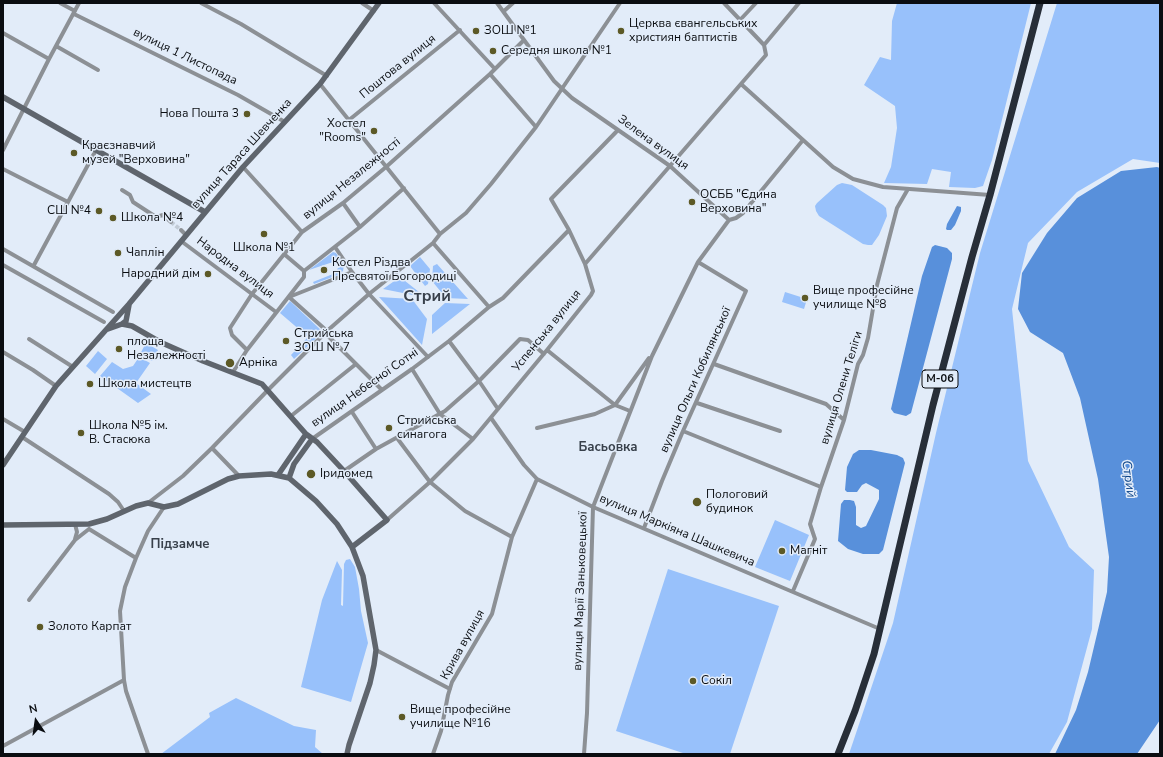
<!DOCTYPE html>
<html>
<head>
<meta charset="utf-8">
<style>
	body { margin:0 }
	#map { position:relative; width:1163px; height:757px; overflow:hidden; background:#e2ecf9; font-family:"Nunito Sans",sans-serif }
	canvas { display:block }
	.frame { position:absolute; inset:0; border:4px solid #0a0d11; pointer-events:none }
	.north { position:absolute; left:16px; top:701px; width:40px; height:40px; -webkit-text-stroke:3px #e2ecf9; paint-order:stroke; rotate:347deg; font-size:11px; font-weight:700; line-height:16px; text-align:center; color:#0a0d11 }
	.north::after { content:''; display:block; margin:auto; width:14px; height:18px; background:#0a0d11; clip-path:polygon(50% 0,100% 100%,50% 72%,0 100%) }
</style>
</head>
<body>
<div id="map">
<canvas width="1163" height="757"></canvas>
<div class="frame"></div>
<div class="north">N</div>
</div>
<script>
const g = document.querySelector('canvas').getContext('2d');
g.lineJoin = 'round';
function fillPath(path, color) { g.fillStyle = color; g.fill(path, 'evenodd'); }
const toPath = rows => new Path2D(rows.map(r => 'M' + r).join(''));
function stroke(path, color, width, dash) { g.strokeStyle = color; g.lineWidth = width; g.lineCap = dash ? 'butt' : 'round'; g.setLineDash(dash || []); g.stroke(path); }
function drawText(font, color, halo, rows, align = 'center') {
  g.font = font + ' "Nunito Sans",sans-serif'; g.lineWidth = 3; g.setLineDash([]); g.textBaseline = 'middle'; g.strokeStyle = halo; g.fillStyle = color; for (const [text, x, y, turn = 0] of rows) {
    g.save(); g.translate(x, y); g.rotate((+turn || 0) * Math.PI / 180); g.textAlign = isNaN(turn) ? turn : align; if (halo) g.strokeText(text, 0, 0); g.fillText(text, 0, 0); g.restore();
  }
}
fillPath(toPath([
	[897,3,1031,3,992,160,983,186,975,188,949,187,951,172,932,169,927,184,884,183,891,167,897,128,895,106,864,85,880,57,891,60,892,21],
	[1057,3,1160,3,1160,163,1133,159,1077,192,1028,243,1012,309,1028,461,1069,547,1094,570,1092,629,1067,722,1049,754,849,754,893,623,936,433,980,253],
	[842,183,852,185,883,205,886,208,887,216,879,235,872,245,868,245,863,244,819,216,816,211,815,206,817,203,837,185],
	[333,252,336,253,344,265,343,271,338,275,314,284,313,282,338,272,337,269,341,266,339,260,309,270],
	[420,257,430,269,428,284,425,286,410,266],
	[437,264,468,299,446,298,432,281,433,266],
	[400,277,419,292,413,295,383,289],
	[785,292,807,299,804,309,782,302],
	[379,297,412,299,427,319,422,345],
	[290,301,323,332,294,359,291,355,308,337,280,313],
	[445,303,470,304,432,334,432,315],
	[146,343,158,350,152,361,140,354],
	[98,351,107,359,95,374,86,366],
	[139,357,150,363,136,383,151,394,138,403,100,376,112,362,123,369,133,366],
	[775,520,809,535,790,581,755,567],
	[350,559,355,567,359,589,361,611,368,643,351,702,301,687,322,600,337,561,342,570,341,605,343,606,344,564,346,560],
	[668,569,779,606,730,754,686,754,616,731],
	[236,698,294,726,316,730,315,747,323,754,161,754,210,717,209,713]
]), '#98c1fb');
fillPath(toPath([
	[1157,167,1160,168,1160,720,1137,754,1055,754,1076,710,1088,672,1107,592,1109,557,1098,479,1080,398,1063,353,1030,332,1018,309,1022,273,1047,233,1077,198,1121,171],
	[957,206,961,207,961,211,955,225,951,230,947,230,946,229,947,224],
	[935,245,947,248,952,253,952,259,911,413,906,416,894,413,891,409,922,276,932,247],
	[859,450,871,450,897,455,903,458,905,463,883,550,879,554,863,554,848,549,838,541,841,504,844,500,850,500,854,501,856,507,856,525,861,528,866,526,879,499,879,490,866,483,862,485,857,492,847,492,845,490,847,467,853,454]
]), '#5890db');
stroke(toPath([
	[171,222,181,230]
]), '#c2cbd6', 4, [4, 2]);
stroke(toPath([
	[60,3,75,11],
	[201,3,241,24,327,76],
	[362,3,374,11],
	[434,3,495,69],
	[497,3,554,81,572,98,670,166,729,220],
	[504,11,513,3],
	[74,14,238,95,285,122],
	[740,20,756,3],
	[3,33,49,59],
	[764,45,799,3],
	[56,46,98,70],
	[490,74,536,127],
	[320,84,440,234],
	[741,84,833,167,853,179,883,187,990,195],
	[349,120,460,30],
	[3,150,49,59,79,3],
	[243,167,302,232],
	[3,169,68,202],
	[122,190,130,195,133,202,156,217,163,215,171,222],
	[343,203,360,227],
	[729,220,736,218,743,213,803,140],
	[181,230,186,235],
	[181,241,276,312],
	[433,243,489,307],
	[335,247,352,272,369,294,428,357],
	[3,249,113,312],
	[284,254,304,271],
	[585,264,569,230,551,199,618,130],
	[3,265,104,322],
	[34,265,96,150],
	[304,271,360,227,404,188],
	[289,297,352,272],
	[289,297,327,331],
	[325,333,382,390],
	[29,339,73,367],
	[449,341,479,381,498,409],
	[247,350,232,335,230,328,252,294,302,232,343,203,386,167,490,74,524,40],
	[547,350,615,405,630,411],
	[3,352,33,370,56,386],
	[714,364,826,404,844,420],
	[412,369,440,414,473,439],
	[233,372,247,350,304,277,304,271],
	[697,403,780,431],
	[352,412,376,449],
	[291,416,356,364],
	[491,418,524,465,537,479,593,507,880,629],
	[3,419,25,432],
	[537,428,595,414,615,405,649,358],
	[683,431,821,487],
	[22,437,109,494,118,502,124,511],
	[397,438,430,482,465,511,512,537],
	[312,439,412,369,449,341,489,307,503,298,569,230],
	[212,448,239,476],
	[344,471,376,449,445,411,479,381,520,339,528,340,544,354],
	[148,503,183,476,212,448,268,390,327,331,369,294,433,243,440,234,466,213,491,184,536,127,620,3],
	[387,520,430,482,473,439,547,350,591,295,593,291,585,264,766,55,764,45,724,3],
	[75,524,77,532,75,539],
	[644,528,662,481,683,431,746,291,698,262],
	[89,529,136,558],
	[793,591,815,539,810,524,821,487,844,420,858,364,863,355,868,338,877,285,897,208,908,189],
	[29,600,75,540,89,529],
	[376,650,450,689],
	[3,746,124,680],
	[148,754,126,691,124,680,120,611,125,587,136,558,148,531,164,507],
	[433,754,441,731,448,695,452,682,492,614,512,537,537,479],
	[584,754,587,713,593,507,652,356,698,262,729,220]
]), '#8c9095', 4);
stroke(toPath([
	[3,97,205,212],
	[122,324,126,321,129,305],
	[108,329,122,324,132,326,160,342,203,361,262,384,306,434,317,442,344,471,387,520,352,547],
	[3,465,56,386,129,304,243,167,320,84,379,3],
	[278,475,306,434],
	[289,478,294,464,312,439],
	[3,525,89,524,107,519,136,506,148,503,164,507,178,504,228,479,239,476,271,474,289,478,316,501,337,524,352,547,363,576,376,650,374,665,370,683,349,745,347,754]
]), '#5f656d', 5.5);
stroke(toPath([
	[838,754,855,711,874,654,933,405,972,257,990,195,1040,3]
]), '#272e38', 7);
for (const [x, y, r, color] of [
	[476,31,4,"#5c5926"],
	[621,31,4,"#5c5926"],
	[493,51,4,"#5c5926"],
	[247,114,4,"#5c5926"],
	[374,131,4,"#5c5926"],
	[74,153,4,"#5c5926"],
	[692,202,4,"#5c5926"],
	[99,211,4,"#5c5926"],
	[113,218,4,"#5c5926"],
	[264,234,4,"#5c5926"],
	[118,253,4,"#5c5926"],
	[324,270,4,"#5c5926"],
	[208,274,4,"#5c5926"],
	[805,298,4,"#5c5926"],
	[286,341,4,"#5c5926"],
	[119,349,4,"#5c5926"],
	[230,363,5,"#5c5926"],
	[90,384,4,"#5c5926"],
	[389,428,4,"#5c5926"],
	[81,433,4,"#5c5926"],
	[311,474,5,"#5c5926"],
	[697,502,5,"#5c5926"],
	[782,551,4,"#5c5926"],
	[40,627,4,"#5c5926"],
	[693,681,4,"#5c5926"],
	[402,717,4,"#5c5926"]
]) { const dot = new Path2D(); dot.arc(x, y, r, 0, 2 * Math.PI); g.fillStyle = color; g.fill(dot); stroke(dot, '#e2ecf9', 1.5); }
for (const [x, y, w] of [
	[940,379,36]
]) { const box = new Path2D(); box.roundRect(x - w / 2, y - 9, w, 18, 3); g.fillStyle = '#e2ecf9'; g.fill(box); stroke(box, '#0a0d11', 1); }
drawText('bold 11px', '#0a0d11', null, [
	["М-06",940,379]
]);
drawText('12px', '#0a0d11', '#e2ecf9', [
	["Церква євангельських",629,24],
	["християн баптистів",629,38],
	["ЗОШ №1",484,31],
	["Середня школа №1",501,51],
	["Нова Пошта 3",239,114,"right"],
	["Хостел",366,124,"right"],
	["\"Rooms\"",366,138,"right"],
	["Краєзнавчий",82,146],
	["музей \"Верховина\"",82,160],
	["ОСББ \"Єдина",700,195],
	["Верховина\"",700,209],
	["СШ №4",91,211,"right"],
	["Школа №4",121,218],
	["Школа №1",264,248,"center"],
	["Чаплін",126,253],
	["Костел Різдва",332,263],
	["Пресвятої Богородиці",332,277],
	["Народний дім",200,274,"right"],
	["Вище професійне",813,291],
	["училище №8",813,305],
	["Стрийська",294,334],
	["ЗОШ № 7",294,348],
	["площа",127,342],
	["Незалежності",127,356],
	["Арніка",239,363],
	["Школа мистецтв",98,384],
	["Стрийська",397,421],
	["синагога",397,435],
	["Школа №5 ім.",89,426],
	["В. Стасюка",89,440],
	["Іридомед",320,474],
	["Пологовий",706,495],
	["будинок",706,509],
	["Магніт",790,551],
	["Золото Карпат",48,627],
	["Сокіл",701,681],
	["Вище професійне",410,710],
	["училище №16",410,724]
], 'left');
drawText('12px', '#0a0d11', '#e2ecf9', [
	["вулиця 1 Листопада",185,57,26],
	["Поштова вулиця",398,67,-39],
	["Зелена вулиця",653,143,36],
	["вулиця Тараса Шевченка",242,154,-48],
	["вулиця Незалежності",352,179,-39],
	["Народна вулиця",235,268,37],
	["Успенська вулиця",547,331,-51],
	["вулиця Ольги Кобилянської",696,380,-66],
	["вулиця Небесної Сотні",365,388,-35],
	["вулиця Олени Теліги",842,388,-73],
	["вулиця Маркіяна Шашкевича",677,531,23],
	["вулиця Марії Заньковецької",581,591,-88],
	["Крива вулиця",463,645,-61]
]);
drawText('bold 13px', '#38404b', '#e2ecf9', [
	["Басьовка",608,448],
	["Підзамче",180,545]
]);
drawText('italic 13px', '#0d458a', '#e2ecf9', [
	["Стрий",1128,479,82]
]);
drawText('bold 16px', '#38404b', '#e2ecf9', [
	["Стрий",427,297]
]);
</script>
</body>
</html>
